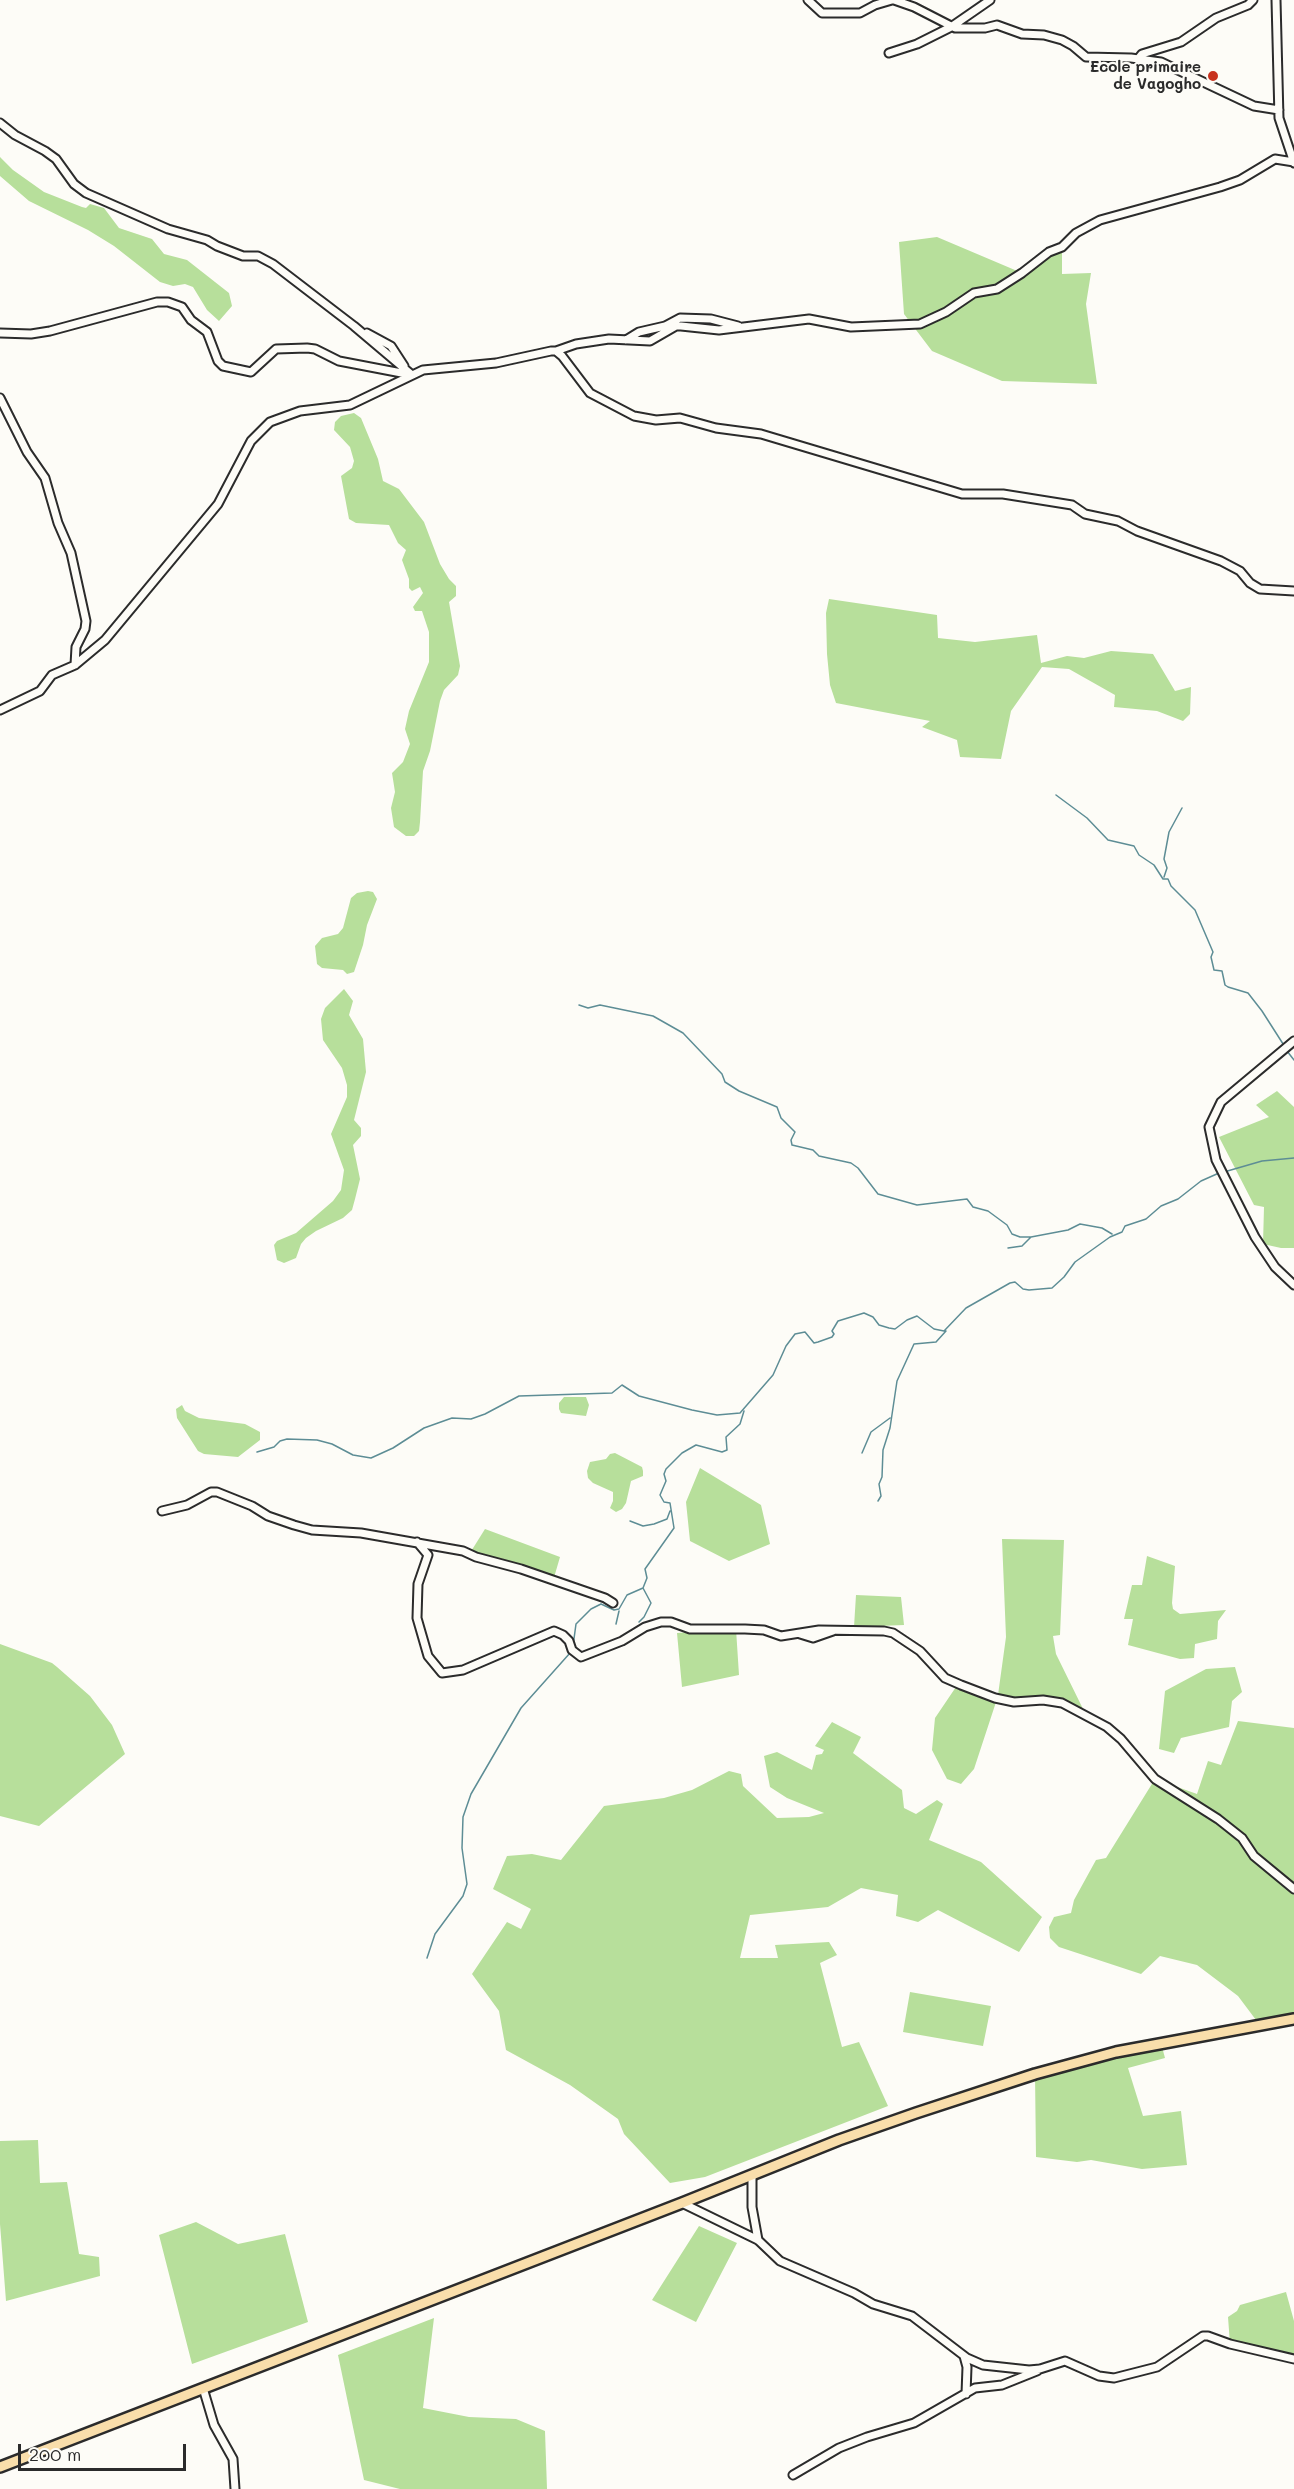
<!DOCTYPE html>
<html>
<head>
<meta charset="utf-8">
<style>
	body { margin:0 }
	#map { position:relative; width:1294px; height:2489px; overflow:hidden; background:#fdfcf7; font-family:Mali,sans-serif }
	canvas { display:block }
	.scale { position:absolute; left:18px; top:2444px; width:168px; height:27px; box-sizing:border-box; border:3px solid #2b2b2b; border-top:0; padding-left:8px; font-size:18px; line-height:21px; white-space:nowrap; color:#2b2b2b; -webkit-text-stroke:4px #fdfcf7; paint-order:stroke }
</style>
</head>
<body>
<div id="map">
<canvas width="1294" height="2489"></canvas>
<div class="scale">200 m</div>
</div>
<script>
const g = document.querySelector('canvas').getContext('2d');
g.lineJoin = 'round';
function fillPath(path, color) { g.fillStyle = color; g.fill(path, 'evenodd'); }
const toPath = rows => new Path2D(rows.map(r => 'M' + r).join(''));
function stroke(path, color, width, dash) { g.strokeStyle = color; g.lineWidth = width; g.lineCap = dash ? 'butt' : 'round'; g.setLineDash(dash || []); g.stroke(path); }
function drawText(font, color, halo, rows, align = 'center') {
  g.font = font + ' Mali,sans-serif'; g.lineWidth = 4.5; g.setLineDash([]); g.textBaseline = 'middle'; g.strokeStyle = halo; g.fillStyle = color; for (const [text, x, y, turn = 0] of rows) {
    g.save(); g.translate(x, y); g.rotate((+turn || 0) * Math.PI / 180); g.textAlign = isNaN(turn) ? turn : align; if (halo) g.strokeText(text, 0, 0); g.fillText(text, 0, 0); g.restore();
  }
}
fillPath(toPath([
	[0,157,13,170,44,192,82,207,86,208,90,204,104,208,119,228,152,239,164,254,187,260,229,293,232,306,219,321,207,310,193,287,185,284,173,286,160,282,114,246,88,230,29,201,0,176],
	[937,237,1022,273,1062,247,1062,274,1091,273,1086,304,1097,384,1002,381,932,351,904,314,899,242],
	[354,413,361,418,378,459,383,481,399,489,424,522,440,564,449,579,456,586,456,596,449,602,460,666,458,675,444,690,440,701,430,751,423,771,420,822,419,831,414,836,406,836,394,827,391,808,395,792,392,773,403,762,410,744,405,729,409,711,429,662,429,632,422,611,415,611,413,607,423,593,420,587,412,591,409,588,409,579,402,560,406,550,398,543,389,525,356,523,349,519,341,476,352,468,354,461,350,447,334,430,335,422,341,416],
	[829,599,937,615,938,638,975,642,1037,635,1041,663,1067,656,1084,658,1111,651,1153,654,1175,691,1191,687,1190,714,1183,721,1157,711,1114,707,1115,695,1069,669,1042,667,1011,711,1001,759,960,757,957,740,922,727,930,721,836,703,830,685,827,654,826,613],
	[368,891,373,892,377,899,367,925,363,945,354,972,347,974,343,970,322,968,317,964,315,946,322,938,338,934,343,928,351,898,357,893],
	[344,989,353,1001,349,1015,363,1039,366,1072,354,1120,361,1128,361,1136,353,1145,360,1179,355,1199,352,1210,343,1218,316,1231,306,1238,301,1244,296,1258,284,1263,277,1260,274,1245,277,1241,296,1233,333,1201,341,1190,344,1170,331,1134,347,1097,347,1085,342,1068,323,1040,321,1019,325,1008],
	[1277,1091,1294,1107,1294,1248,1281,1248,1263,1244,1264,1207,1254,1205,1219,1137,1269,1117,1256,1105],
	[564,1397,586,1397,589,1405,586,1416,561,1413,559,1409,559,1403],
	[182,1405,185,1411,199,1418,245,1424,260,1432,260,1440,238,1457,204,1454,198,1451,177,1418,176,1409],
	[615,1453,642,1467,643,1471,643,1476,631,1481,626,1503,622,1509,616,1512,610,1508,613,1501,613,1492,593,1483,588,1478,587,1471,590,1462,606,1459,610,1454],
	[700,1468,761,1505,770,1544,729,1561,690,1541,686,1502],
	[485,1529,560,1557,553,1581,470,1553],
	[1002,1539,1064,1540,1060,1635,1053,1636,1056,1654,1086,1715,1062,1703,997,1699,974,1769,961,1784,947,1779,932,1750,935,1718,958,1684,995,1698,998,1695,1006,1637],
	[1147,1556,1175,1566,1172,1603,1173,1609,1180,1614,1226,1610,1218,1621,1217,1639,1195,1644,1194,1658,1180,1659,1128,1645,1133,1619,1124,1619,1132,1585,1142,1585],
	[856,1595,901,1597,904,1625,854,1627],
	[736,1629,739,1675,682,1687,677,1633],
	[0,1644,52,1663,57,1667,90,1696,112,1725,125,1754,39,1826,0,1816],
	[1235,1667,1242,1692,1232,1701,1229,1727,1181,1738,1174,1753,1159,1749,1165,1691,1206,1669],
	[1238,1721,1294,1728,1294,2013,1256,2020,1238,1996,1197,1965,1160,1956,1141,1974,1059,1947,1050,1938,1049,1927,1054,1917,1071,1913,1074,1900,1096,1860,1106,1858,1155,1779,1197,1794,1208,1761,1221,1765],
	[832,1722,861,1737,853,1753,902,1790,904,1808,916,1814,937,1800,943,1804,929,1840,981,1862,1042,1917,1019,1952,938,1910,918,1922,896,1916,898,1895,861,1888,828,1907,750,1915,740,1958,778,1958,775,1945,829,1942,837,1955,820,1963,842,2047,859,2042,888,2106,705,2177,670,2183,624,2134,618,2119,570,2085,506,2050,499,2011,472,1974,507,1922,521,1929,531,1909,493,1889,507,1856,532,1854,561,1860,604,1806,664,1798,692,1790,729,1771,741,1774,743,1786,777,1818,809,1817,824,1813,787,1798,770,1787,764,1756,777,1752,812,1770,816,1755,822,1754,824,1750,815,1746],
	[910,1992,991,2006,983,2046,903,2032],
	[1161,2043,1165,2058,1128,2068,1143,2116,1181,2111,1187,2165,1142,2169,1091,2160,1077,2162,1036,2157,1035,2074],
	[38,2140,40,2183,67,2182,79,2254,99,2257,100,2276,6,2301,0,2224,0,2141],
	[196,2222,238,2244,285,2234,308,2322,192,2364,159,2235],
	[699,2226,737,2243,696,2322,652,2300],
	[1286,2292,1294,2321,1294,2359,1230,2344,1228,2317,1237,2311,1240,2305],
	[434,2318,423,2408,469,2417,516,2419,545,2431,547,2489,400,2489,364,2480,338,2355]
]), '#b7df9b');
stroke(toPath([
	[1056,795,1087,818,1108,840,1134,846,1139,855,1154,865,1163,879,1168,879,1171,886,1195,910,1213,952,1211,957,1214,970,1222,971,1225,985,1228,987,1248,993,1262,1011,1285,1047],
	[1164,877,1167,868,1164,859,1169,832,1182,808],
	[579,1005,588,1008,600,1005,653,1016,683,1033,722,1074,725,1082,739,1091,777,1107,781,1118,795,1132,791,1140,792,1145,813,1150,819,1156,851,1163,858,1168,878,1194,917,1205,967,1199,973,1207,988,1211,1007,1225,1012,1234,1020,1237,1031,1237],
	[1287,1051,1294,1060],
	[1224,1172,1262,1161,1294,1158],
	[1008,1248,1022,1246,1031,1237,1068,1230,1080,1224,1102,1228,1112,1234],
	[257,1452,274,1447,280,1441,287,1439,317,1440,332,1444,353,1455,371,1458,393,1448,424,1428,452,1418,471,1419,485,1414,519,1396,612,1393,622,1385,639,1396,692,1410,717,1415,740,1413,773,1375,786,1346,795,1334,805,1332,814,1343,818,1342,832,1337,834,1334,832,1331,838,1321,864,1313,873,1317,879,1325,889,1328,895,1329,907,1320,917,1316,934,1329,944,1331,966,1308,1010,1283,1015,1282,1023,1289,1029,1290,1052,1288,1064,1277,1075,1262,1110,1237,1122,1232,1125,1226,1146,1219,1161,1206,1178,1199,1201,1181,1219,1173],
	[862,1453,871,1432,890,1418],
	[878,1501,881,1496,879,1484,882,1477,883,1450,890,1428,897,1381,914,1344,936,1342,946,1331],
	[630,1521,643,1526,654,1524,667,1519,670,1511],
	[639,1622,644,1617,651,1603,643,1588],
	[616,1624,619,1611],
	[573,1646,576,1624,591,1609,601,1604,614,1610,619,1609,627,1595,643,1588,647,1578,645,1569,674,1528,670,1503,664,1502,660,1495,666,1481,664,1474,666,1469,682,1453,696,1445,722,1452,727,1450,726,1437,740,1424,744,1411],
	[427,1958,435,1934,463,1896,467,1884,462,1848,463,1817,471,1794,521,1708,570,1653]
]), '#5d8d95', 1.5);
const minor = toPath([
	[808,0,822,13,860,13,875,5,892,0],
	[894,0,914,7,955,28,985,28,997,25,1022,34,1044,35,1062,40,1073,46,1086,57,1131,58,1161,62,1254,106,1279,110],
	[1276,0,1279,118,1294,163],
	[889,53,917,44,951,27,990,0],
	[1138,59,1142,54,1181,42,1216,18,1248,5,1253,0],
	[0,123,15,135,45,151,56,159,74,184,86,193,168,229,207,240,217,246,243,256,258,256,273,264,354,326,412,375],
	[0,333,31,334,50,331,157,302,168,302,182,307,191,320,207,332,218,361,223,366,251,372,276,349,307,348,315,349,339,361,412,375],
	[367,333,391,346,404,366],
	[626,340,639,332,665,326,680,318,711,319,738,326],
	[556,351,576,344,609,339,650,341,676,326,681,326,719,330,809,319,851,327,920,324,946,312,974,293,997,289,1022,273,1049,252,1062,247,1076,233,1100,220,1220,187,1240,180,1275,159,1294,162],
	[0,398,27,452,45,478,58,523,71,553,86,621,85,629,76,647,75,665],
	[0,710,40,691,52,675,75,665,105,640,218,504,251,441,270,422,300,411,350,405,423,370,496,363,551,351,556,351,562,356,590,393,634,416,656,420,680,418,716,428,761,434,962,494,1003,494,1072,505,1085,514,1118,521,1137,531,1221,561,1240,571,1250,583,1260,589,1294,591],
	[1294,1041,1221,1102,1209,1127,1216,1160,1255,1237,1275,1267,1294,1285],
	[162,1511,187,1505,211,1492,217,1492,252,1506,268,1516,294,1525,312,1530,361,1533,463,1551,476,1557,521,1569,605,1598,613,1603],
	[417,1542,428,1555,418,1584,417,1618,428,1656,442,1673,463,1670,554,1631,563,1635,569,1641,572,1650,581,1657,622,1641,645,1627,661,1622,671,1622,690,1629,745,1629,764,1630,781,1636,819,1630,884,1631,893,1633,920,1651,945,1678,961,1685,995,1698,1014,1702,1043,1700,1062,1703,1107,1727,1121,1739,1155,1779,1218,1819,1242,1838,1254,1856,1294,1889],
	[800,1634,813,1638,833,1631],
	[752,2176,752,2207,758,2240],
	[682,2203,758,2240,780,2261,854,2293,873,2304,912,2316,967,2358,983,2365,1029,2370,1040,2369,1065,2361,1099,2376,1114,2378,1157,2367,1203,2336,1208,2336,1230,2344,1294,2359],
	[964,2356,967,2367,966,2394],
	[203,2388,214,2425,233,2459,235,2489],
	[793,2475,839,2448,867,2437,914,2423,975,2388,1002,2385,1037,2371]
]);
const major = toPath([
	[0,2467,682,2203,839,2140,916,2113,1035,2074,1116,2052,1294,2019]
]);
stroke(minor, '#2b2b2b', 11);
stroke(major, '#2b2b2b', 14);
stroke(minor, '#fdfcf7', 7);
stroke(major, '#f9deab', 9);
for (const [x, y, r, color] of [
	[1213,76,6,"#c8321e"]
]) { const dot = new Path2D(); dot.arc(x, y, r, 0, 2 * Math.PI); g.fillStyle = color; g.fill(dot); stroke(dot, '#fdfcf7', 2); }
drawText('bold 15px', '#2b2b2b', '#fdfcf7', [
	["Ecole primaire",1201,67],
	["de Vagogho",1201,84]
], 'right');
</script>
</body>
</html>
